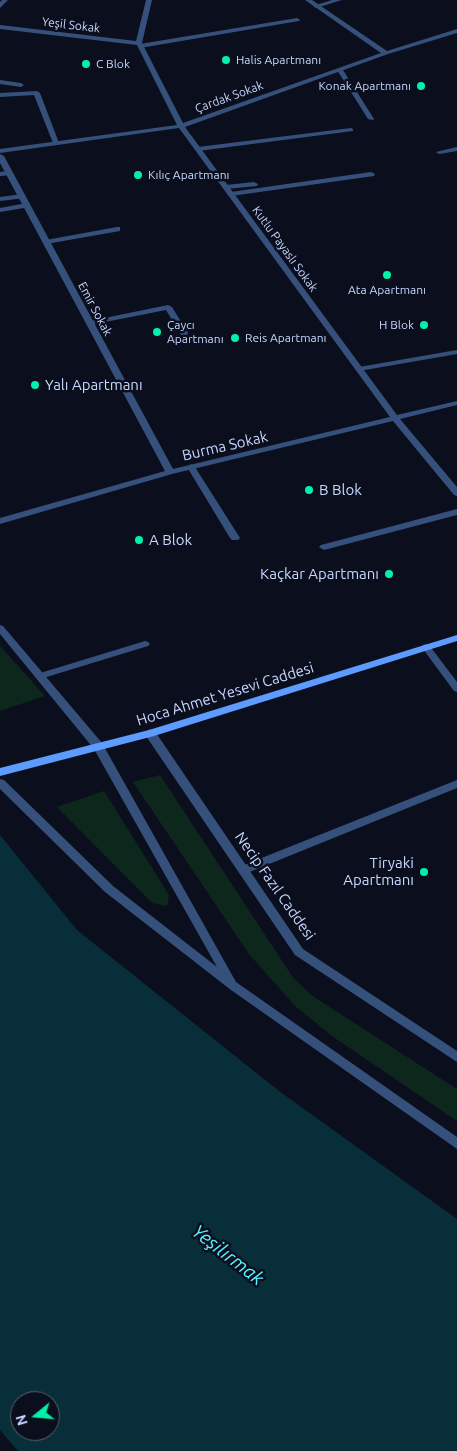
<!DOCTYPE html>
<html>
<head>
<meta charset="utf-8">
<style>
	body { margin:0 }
	#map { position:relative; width:457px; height:1451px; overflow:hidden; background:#0b0f1d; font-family:Ubuntu,sans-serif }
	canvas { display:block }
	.north { position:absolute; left:10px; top:1391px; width:50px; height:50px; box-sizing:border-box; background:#0b0f1d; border:1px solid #565f77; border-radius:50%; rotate:253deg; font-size:14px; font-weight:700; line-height:20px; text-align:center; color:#c7d7ff }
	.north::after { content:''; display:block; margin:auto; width:18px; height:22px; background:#00f2a8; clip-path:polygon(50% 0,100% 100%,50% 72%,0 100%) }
</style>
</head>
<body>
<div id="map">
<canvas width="457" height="1451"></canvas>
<div class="north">N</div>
</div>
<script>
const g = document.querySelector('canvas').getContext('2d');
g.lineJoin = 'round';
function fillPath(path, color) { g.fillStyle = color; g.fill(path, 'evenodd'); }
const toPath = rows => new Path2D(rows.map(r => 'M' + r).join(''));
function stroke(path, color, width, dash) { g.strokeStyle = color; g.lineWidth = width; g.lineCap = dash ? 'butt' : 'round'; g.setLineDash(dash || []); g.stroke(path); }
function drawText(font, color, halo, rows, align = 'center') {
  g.font = font + ' Ubuntu,sans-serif'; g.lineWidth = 5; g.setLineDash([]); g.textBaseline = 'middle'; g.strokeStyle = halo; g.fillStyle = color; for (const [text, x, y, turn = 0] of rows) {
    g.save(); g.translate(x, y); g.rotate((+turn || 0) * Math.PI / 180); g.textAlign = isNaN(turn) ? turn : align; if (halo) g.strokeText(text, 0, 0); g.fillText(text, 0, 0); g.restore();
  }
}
fillPath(toPath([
	[0,646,45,696,0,711],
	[160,775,294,979,314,997,457,1089,457,1121,332,1036,295,1006,249,954,133,782],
	[104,791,169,895,167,906,152,903,57,807]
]), '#0e271c');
fillPath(toPath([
	[0,835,77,930,279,1091,457,1219,457,1451,18,1451,0,1430],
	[20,1401,50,1401,50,1431,20,1431]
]), '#082e39');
fillPath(toPath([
	[2,0,8,0,0,8,0,2,2,0],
	[332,0,342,0,316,8,313,6,332,0],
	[297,18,300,20,299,21,140,48,137,46,140,44,297,18],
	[340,68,343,70,374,119,373,120,368,119,337,70,340,68],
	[0,80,21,83,24,85,21,87,0,84,0,80],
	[37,91,40,93,59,143,58,144,53,143,34,95,0,97,0,93,37,91],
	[351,128,353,129,353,131,198,151,195,149,198,147,351,128],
	[457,147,457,151,439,154,436,152,457,147],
	[9,171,12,171,12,175,0,176,0,172,9,171],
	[371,172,375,174,374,176,231,196,227,194,231,192,371,172],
	[254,182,258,184,257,186,226,189,222,187,226,185,254,182],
	[22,194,26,196,25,198,0,201,0,197,22,194],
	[27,203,30,203,30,207,0,212,0,208,27,203],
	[117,227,120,227,120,231,46,244,42,242,46,240,117,227],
	[168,305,172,307,188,333,187,335,181,335,166,310,90,325,86,323,90,321,168,305],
	[457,350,457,354,359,371,355,369,359,367,457,350],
	[191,464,195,467,240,538,238,540,232,540,230,538,187,467,191,464],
	[457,509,457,515,324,550,319,547,321,545,457,509],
	[145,641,148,642,150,644,148,646,40,679,35,676,37,674,145,641],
	[426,644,429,645,457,682,457,692,454,691,423,649,421,647,423,645,426,644],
	[457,780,457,788,247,873,243,874,239,873,238,870,239,867,457,780]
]), '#36507c');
fillPath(toPath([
	[146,0,152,0,142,43,183,123,381,53,305,0,312,0,387,51,457,29,457,33,388,54,185,127,397,415,457,401,457,405,400,419,457,487,457,496,454,495,393,421,172,474,0,524,0,518,165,471,0,163,0,154,4,156,173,469,390,417,179,128,0,153,0,149,177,125,137,45,0,29,0,25,136,41,146,0]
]), '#36507c');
fillPath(toPath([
	[0,625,3,626,102,743,236,982,457,1137,457,1149,231,990,105,892,0,789,0,779,4,780,113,886,217,967,94,749,0,634,0,625],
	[150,729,154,730,303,949,457,1051,457,1062,295,955,146,736,145,733,150,729]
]), '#36507c');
fillPath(toPath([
	[457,635,457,641,154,736,0,776,0,768,149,730,457,635]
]), '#5e9bff');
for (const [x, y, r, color] of [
	[226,60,5,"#00f2a8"],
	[86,64,5,"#00f2a8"],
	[421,86,5,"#00f2a8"],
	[138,175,5,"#00f2a8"],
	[387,275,5,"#00f2a8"],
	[424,325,5,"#00f2a8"],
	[157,332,5,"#00f2a8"],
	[235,338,5,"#00f2a8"],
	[35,385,5,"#00f2a8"],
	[309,490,5,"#00f2a8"],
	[139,540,5,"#00f2a8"],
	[389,574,5,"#00f2a8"],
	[424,872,5,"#00f2a8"]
]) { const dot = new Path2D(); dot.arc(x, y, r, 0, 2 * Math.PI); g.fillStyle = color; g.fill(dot); stroke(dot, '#0b0f1d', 2); }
drawText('12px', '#c7d7ff', '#0b0f1d', [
	["Yeşil Sokak",71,25,7],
	["Çardak Sokak",229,97,-20],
	["Kutlu Payaslı Sokak",285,249,54],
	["Emir Sokak",95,309,62]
]);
drawText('12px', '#c7d7ff', '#0b0f1d', [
	["Halis Apartmanı",236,60],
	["C Blok",96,64],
	["Konak Apartmanı",411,86,"right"],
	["Kılıç Apartmanı",148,175],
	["Ata Apartmanı",387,290,"center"],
	["Çaycı",167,325],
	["Apartmanı",167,339],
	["H Blok",414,325,"right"],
	["Reis Apartmanı",245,338]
], 'left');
drawText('15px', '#c7d7ff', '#0b0f1d', [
	["Yalı Apartmanı",45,385],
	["B Blok",319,490],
	["A Blok",149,540],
	["Kaçkar Apartmanı",379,574,"right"],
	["Tiryaki",414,863,"right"],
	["Apartmanı",414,880,"right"]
], 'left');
drawText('15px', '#c7d7ff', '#0b0f1d', [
	["Burma Sokak",225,446,-13],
	["Hoca Ahmet Yesevi Caddesi",225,694,-17],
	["Necip Fazıl Caddesi",275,886,55]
]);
drawText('italic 19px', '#55f5ff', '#0b0f1d', [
	["Yeşilırmak",228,1255,38]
]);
</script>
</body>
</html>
